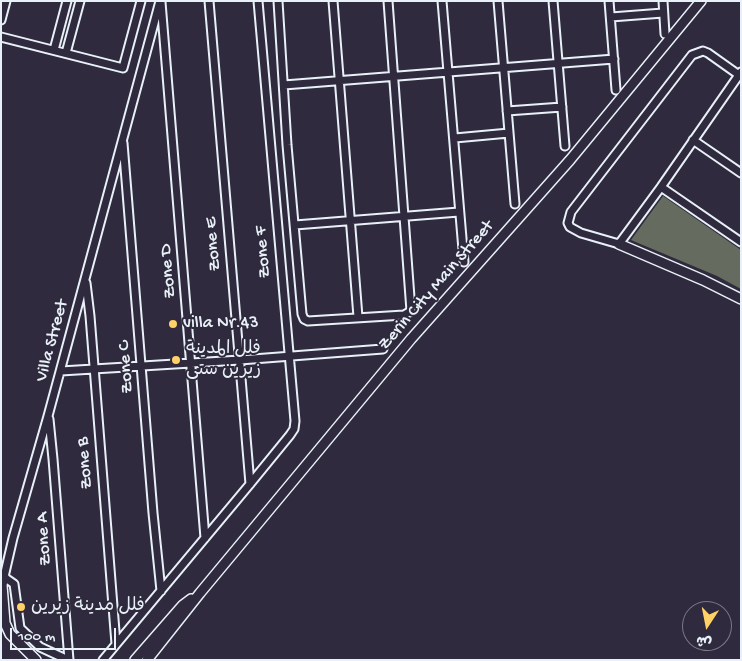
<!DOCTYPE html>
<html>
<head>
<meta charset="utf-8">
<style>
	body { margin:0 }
	#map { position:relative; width:742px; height:661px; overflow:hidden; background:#2f2a3d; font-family:"Gochi Hand","Playpen Sans Arabic",sans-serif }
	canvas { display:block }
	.frame { position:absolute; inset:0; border:2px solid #e8f1f8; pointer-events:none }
	.north { position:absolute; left:682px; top:601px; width:50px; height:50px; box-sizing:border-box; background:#2f2a3d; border:1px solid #797a88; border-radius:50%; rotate:191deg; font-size:14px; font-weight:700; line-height:20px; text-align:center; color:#e8f1f8 }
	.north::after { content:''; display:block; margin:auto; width:18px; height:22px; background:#ffd166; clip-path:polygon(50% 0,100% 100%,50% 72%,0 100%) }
	.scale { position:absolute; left:10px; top:628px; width:106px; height:22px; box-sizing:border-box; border:2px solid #e8f1f8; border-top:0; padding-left:6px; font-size:15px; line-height:18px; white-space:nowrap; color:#e8f1f8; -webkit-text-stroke:4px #2f2a3d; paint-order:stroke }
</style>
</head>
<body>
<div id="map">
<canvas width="742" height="661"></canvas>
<div class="frame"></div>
<div class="north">ش</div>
<div class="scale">100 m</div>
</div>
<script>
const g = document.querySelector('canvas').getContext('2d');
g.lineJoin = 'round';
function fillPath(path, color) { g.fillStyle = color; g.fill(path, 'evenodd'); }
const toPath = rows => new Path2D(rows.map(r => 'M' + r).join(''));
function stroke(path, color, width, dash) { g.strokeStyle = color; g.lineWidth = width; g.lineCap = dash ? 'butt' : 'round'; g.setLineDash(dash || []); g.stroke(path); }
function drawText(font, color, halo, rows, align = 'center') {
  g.font = font + ' "Gochi Hand","Playpen Sans Arabic",sans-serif'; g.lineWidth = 4; g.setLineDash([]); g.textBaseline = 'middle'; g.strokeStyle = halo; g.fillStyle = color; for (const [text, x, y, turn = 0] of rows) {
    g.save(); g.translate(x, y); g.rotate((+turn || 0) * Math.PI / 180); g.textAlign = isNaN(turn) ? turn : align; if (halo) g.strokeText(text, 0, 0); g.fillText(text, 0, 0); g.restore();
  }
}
fillPath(toPath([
	[663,196,741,250,741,289,717,276,631,240]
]), '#656c5f');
const minor = toPath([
	[209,1,250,484],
	[278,1,287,145,302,314,304,319,308,321,404,315,411,311,388,1],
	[333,1,358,317],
	[442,1,464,262],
	[498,1,515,204],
	[553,1,565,146],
	[609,1,616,90],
	[663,1,665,34],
	[161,2,205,538],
	[611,17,663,13],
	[1,20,6,1],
	[1,37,123,68,141,1],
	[54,50,67,1],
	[66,53,80,1],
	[739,75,708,53,703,51,692,55,571,212,568,223,570,227,581,233,619,244,661,187,741,72],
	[284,85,614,59],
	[507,111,562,107],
	[455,138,509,133],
	[693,140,741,173],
	[123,143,153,513,161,591],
	[661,187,741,242],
	[295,225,459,212],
	[86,283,90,316,116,644],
	[61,371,240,360,383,349],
	[49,419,53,459,69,660],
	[68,660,40,647,20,628,14,584,4,577,13,538,48,416,160,1],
	[103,660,250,484,290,435,294,429,295,421,258,1]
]);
const tertiary = toPath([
	[619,244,703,280,741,299],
	[4,577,2,585,5,623,10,634,36,660],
	[135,660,183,605,191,599],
	[147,660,200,593,411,339,570,160,701,1]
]);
stroke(minor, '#e8f1f8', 11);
stroke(tertiary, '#e8f1f8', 12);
stroke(minor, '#2f2a3d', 7);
stroke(tertiary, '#2f2a3d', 9);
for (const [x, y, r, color] of [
	[173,324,5,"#ffd166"],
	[176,360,5,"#ffd166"],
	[21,607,5,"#ffd166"]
]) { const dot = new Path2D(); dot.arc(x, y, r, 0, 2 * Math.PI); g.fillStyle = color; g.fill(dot); stroke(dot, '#2f2a3d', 2); }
drawText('18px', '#e8f1f8', '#2f2a3d', [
	["Zone E",214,244,-95],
	["Zone F",264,252,-95],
	["Zone D",169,271,-95],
	["Zerin City Main Street",437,286,-49],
	["Villa Street",53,341,-75],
	["Zone C",127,367,-94],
	["Zone B",86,463,-95],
	["Zone A",45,539,-94]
]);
drawText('18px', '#e8f1f8', '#2f2a3d', [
	["villa Nr.43",183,324],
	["فلل المدينة",186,350],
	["زیرین ستی",186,371],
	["فلل مدينة زيرين",31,607]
], 'left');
</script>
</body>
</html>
